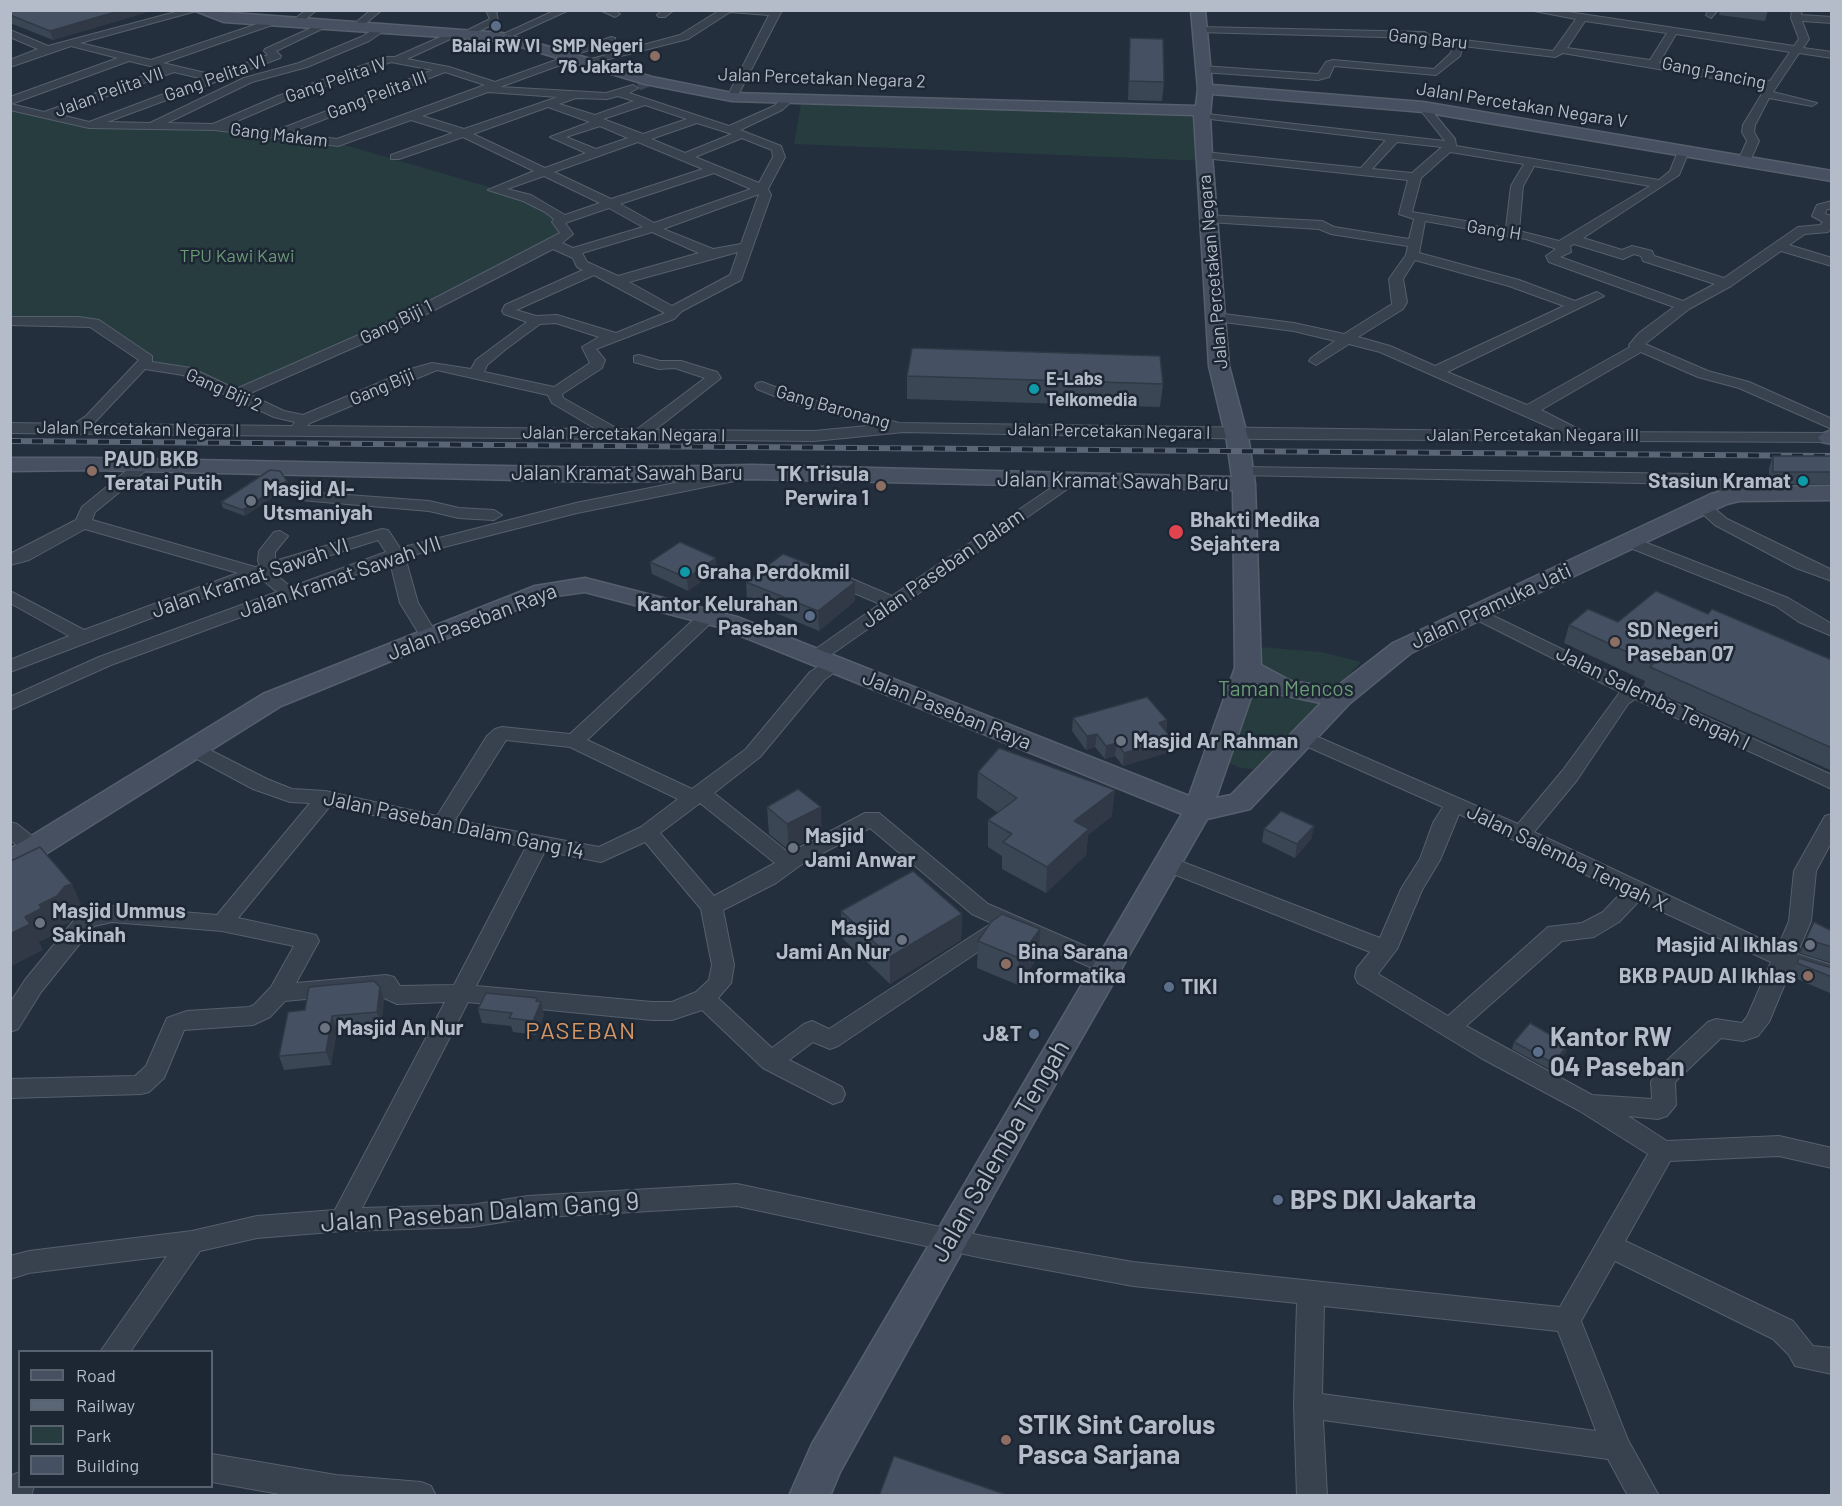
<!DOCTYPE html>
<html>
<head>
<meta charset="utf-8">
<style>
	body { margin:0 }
	#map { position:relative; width:1842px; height:1506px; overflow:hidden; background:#242f3e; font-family:Barlow,sans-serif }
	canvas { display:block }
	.frame { position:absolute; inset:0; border:12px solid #b4bcc9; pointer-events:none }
	.legend { position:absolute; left:18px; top:1350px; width:195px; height:138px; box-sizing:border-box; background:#1d2633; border:2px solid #59626f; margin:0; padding:8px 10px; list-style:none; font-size:18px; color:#b4bcc9 }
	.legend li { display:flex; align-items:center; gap:12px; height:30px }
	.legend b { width:30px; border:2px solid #59626f }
</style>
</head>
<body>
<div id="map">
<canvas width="1842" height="1506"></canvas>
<div class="frame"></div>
<ul class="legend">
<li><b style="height:8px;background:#465061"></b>Road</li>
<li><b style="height:8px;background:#5a6575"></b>Railway</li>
<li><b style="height:16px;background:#263c3f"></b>Park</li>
<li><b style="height:16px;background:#455162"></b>Building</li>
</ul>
</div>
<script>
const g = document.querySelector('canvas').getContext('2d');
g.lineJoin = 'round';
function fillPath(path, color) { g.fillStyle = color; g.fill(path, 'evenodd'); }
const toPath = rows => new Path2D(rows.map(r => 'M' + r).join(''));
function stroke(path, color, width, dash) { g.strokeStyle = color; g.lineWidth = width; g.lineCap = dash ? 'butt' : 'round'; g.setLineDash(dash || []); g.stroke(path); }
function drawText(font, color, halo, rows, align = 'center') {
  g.font = font + ' Barlow,sans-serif'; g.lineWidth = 5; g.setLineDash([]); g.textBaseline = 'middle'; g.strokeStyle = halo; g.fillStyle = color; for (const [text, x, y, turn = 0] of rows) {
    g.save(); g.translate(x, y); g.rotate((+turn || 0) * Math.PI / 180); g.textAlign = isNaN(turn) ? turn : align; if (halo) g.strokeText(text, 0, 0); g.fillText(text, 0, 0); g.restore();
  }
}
fillPath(toPath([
	[802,98,1202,111,1206,161,794,144],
	[11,107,71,121,209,126,338,143,527,198,549,209,565,231,400,322,236,394,186,371,144,365,147,359,94,323,11,321],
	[1260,647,1321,652,1361,662,1262,770,1241,768,1224,761]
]), '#263c3f');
stroke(toPath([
	[638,86,650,81]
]), '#3a4453', 10, [10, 5]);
const street = toPath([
	[183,10,200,10,80,43,151,60,269,20,275,20,275,24,163,63,214,75,268,55,264,51,265,49,322,23,330,25,276,51,281,56,280,58,107,122,150,123,244,78,299,63,361,37,380,26,388,28,369,41,307,67,252,82,167,123,213,124,278,96,386,57,395,57,454,31,462,33,490,19,486,10,496,10,498,22,469,36,461,34,407,59,449,67,495,82,570,55,575,58,574,60,500,87,606,93,633,85,638,88,629,93,729,126,774,106,785,96,793,96,793,100,782,110,740,130,781,146,785,157,768,189,771,195,741,280,682,311,674,319,596,349,605,360,602,368,562,394,563,398,618,429,636,430,705,378,675,368,659,369,634,362,634,356,639,355,660,361,681,361,717,372,721,378,655,430,814,431,878,425,792,403,757,389,755,386,757,383,762,382,802,397,899,423,1561,432,1380,352,1349,344,1316,365,1309,361,1311,358,1335,341,1294,331,1216,321,1209,317,1216,313,1294,323,1344,334,1392,304,1389,279,1406,255,1408,246,1331,234,1319,229,1209,222,1203,218,1205,215,1322,221,1334,227,1409,239,1414,219,1399,214,1408,180,1204,158,1198,155,1204,152,1361,168,1386,140,1202,118,1198,117,1198,113,1445,141,1418,107,1423,104,1427,105,1455,139,1456,146,1659,180,1670,171,1679,149,1687,149,1689,151,1679,175,1583,238,1622,250,1632,246,1652,251,1654,256,1724,278,1798,227,1820,225,1823,222,1812,216,1817,205,1832,201,1832,209,1827,209,1825,214,1832,216,1832,227,1828,232,1805,234,1789,245,1832,258,1832,266,1781,251,1731,286,1689,309,1645,344,1708,371,1749,382,1832,419,1832,429,1739,388,1698,377,1641,352,1541,410,1584,432,1829,433,1832,434,1832,442,1262,439,904,432,814,441,10,433,10,423,74,424,86,416,139,360,90,327,10,325,10,317,79,317,99,320,152,356,152,362,191,368,236,389,395,319,560,233,552,222,554,219,545,212,523,201,488,190,534,171,463,137,399,159,391,159,391,155,453,133,411,120,338,146,215,130,89,128,10,110,10,97,118,58,71,46,10,67,10,60,38,49,10,37,10,30,48,46,183,10],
	[129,61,163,69,44,112,11,104,129,61],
	[391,62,433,70,275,131,228,125,286,100,391,62],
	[174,72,204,79,89,122,57,114,174,72],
	[445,72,485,85,337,139,289,133,445,72],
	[488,92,558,97,464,129,422,116,488,92],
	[618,96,634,101,595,115,559,104,576,98,607,99,618,96],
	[645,105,687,119,643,134,603,119,645,105],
	[548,107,590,122,550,137,586,153,545,168,473,134,548,107],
	[697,123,732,134,685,153,651,139,697,123],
	[600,126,628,138,596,149,566,137,600,126],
	[742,138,772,150,773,157,759,183,695,157,742,138],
	[638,142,703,169,611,199,554,172,638,142],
	[1397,142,1442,147,1412,173,1372,169,1397,142],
	[1450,152,1524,164,1511,186,1506,228,1412,212,1421,178,1450,152],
	[1534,166,1650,186,1559,241,1519,231,1523,186,1534,166],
	[714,173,751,189,654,223,620,204,714,173],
	[544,176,600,203,565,215,531,195,507,189,544,176],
	[759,194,741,244,713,249,663,229,759,194],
	[609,208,643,227,573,248,562,243,573,234,565,223,609,208],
	[1425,221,1526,239,1554,248,1556,249,1546,256,1549,262,1674,307,1639,333,1629,345,1630,347,1527,405,1447,372,1604,296,1597,292,1575,301,1519,280,1419,253,1425,221],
	[652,232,699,253,618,276,587,262,582,253,652,232],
	[1574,244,1623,259,1634,254,1641,256,1643,261,1715,284,1683,301,1560,257,1571,252,1570,246,1574,244],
	[553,249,573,258,577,267,583,270,505,305,502,311,504,314,527,322,476,360,471,369,432,363,414,368,303,415,284,411,248,394,405,325,553,249],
	[738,252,730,275,672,306,629,282,738,252],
	[1415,260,1509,286,1564,306,1435,366,1390,346,1358,337,1403,309,1407,302,1403,279,1415,260],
	[594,275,665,313,616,333,557,315,536,316,516,310,594,275],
	[556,323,599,337,582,347,590,363,554,387,484,372,487,365,506,349,540,324,556,323],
	[145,369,183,375,274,417,295,422,292,426,93,424,145,369],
	[437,370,548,395,552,403,596,429,307,426,310,423,437,370],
	[306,10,317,10,298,25,292,25,292,21,306,10],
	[371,10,382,10,360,28,354,28,354,24,371,10],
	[556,10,569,10,506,39,497,37,556,10],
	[600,10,614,10,620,14,615,17,600,10],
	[663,10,674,10,665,17,659,17,657,15,663,10],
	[720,10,782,10,736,99,727,97,769,15,730,12,688,39,585,65,580,62,680,35,720,10],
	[1529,10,1555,10,1794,46,1799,39,1791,18,1792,10,1802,10,1801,15,1832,17,1832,23,1802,21,1809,39,1803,48,1832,52,1832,58,1799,53,1773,92,1817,103,1812,106,1769,98,1755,125,1754,132,1759,141,1750,161,1744,164,1738,161,1747,141,1742,132,1743,125,1766,87,1563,53,1555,57,1463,46,1460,56,1436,75,1334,66,1329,77,1318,80,1202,72,1197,69,1202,66,1318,74,1326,62,1333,60,1434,69,1451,53,1453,45,1427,42,1421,38,1196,32,1196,28,1199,27,1425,32,1431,36,1553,51,1576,19,1529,10],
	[1585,21,1667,33,1650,60,1567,48,1585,21],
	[1676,34,1790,52,1770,81,1659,63,1676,34],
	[1708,10,1718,10,1711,18,1706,15,1708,10],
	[611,37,615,38,615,42,580,53,575,50,611,37],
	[143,460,149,462,151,465,149,468,95,512,92,520,255,567,260,566,258,561,259,551,274,532,280,531,288,536,275,552,275,561,382,529,388,530,400,548,576,503,749,468,757,473,749,478,577,513,405,557,418,603,439,638,436,642,424,642,400,603,390,562,111,665,10,710,10,697,99,657,277,592,264,581,256,578,10,672,10,660,69,636,10,603,10,591,84,630,238,573,85,529,29,560,10,565,10,554,76,520,82,507,137,462,143,460],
	[378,540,386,552,291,587,274,573,378,540],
	[1243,467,1692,474,1720,480,1747,494,1739,499,1710,487,1692,484,1237,475,1235,472,1243,467],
	[1070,475,1076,477,1078,480,1076,483,822,661,810,661,807,657,810,653,880,604,826,581,823,577,826,573,838,573,892,596,1070,475],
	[307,492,429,501,459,508,494,510,502,515,494,520,459,518,429,511,301,500,299,497,307,492],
	[1702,501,1708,503,1727,519,1832,570,1832,581,1796,568,1715,525,1694,506,1702,501],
	[1629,536,1788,598,1832,624,1832,636,1799,622,1776,606,1623,545,1621,541,1629,536],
	[1475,607,1640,687,1832,775,1832,789,1635,699,1628,704,1577,780,1534,832,1778,947,1789,921,1794,871,1825,816,1832,814,1832,841,1816,871,1811,921,1797,954,1832,965,1832,981,1791,969,1769,1022,1758,1036,1743,1041,1721,1038,1677,1080,1675,1083,1676,1105,1667,1116,1658,1119,1628,1116,1667,1141,1779,1136,1832,1148,1832,1168,1779,1156,1670,1161,1625,1241,1793,1321,1813,1346,1832,1348,1832,1374,1795,1366,1789,1355,1773,1339,1615,1261,1581,1321,1628,1440,1659,1496,1628,1496,1608,1459,1323,1420,1327,1496,1297,1496,1294,1405,1297,1303,1133,1286,983,1258,737,1206,528,1218,471,1227,343,1231,257,1238,200,1251,130,1352,100,1352,167,1256,29,1273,10,1279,10,1256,29,1251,192,1231,257,1216,335,1210,445,1002,397,1004,382,997,379,992,285,1001,270,1017,253,1025,184,1030,164,1078,149,1092,141,1094,10,1098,10,1079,135,1076,146,1066,167,1018,187,1011,249,1007,254,1005,271,987,294,946,222,931,112,922,94,926,41,992,18,1029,10,1032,10,1003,25,980,79,914,112,906,217,915,310,803,290,802,253,789,186,753,183,749,186,745,200,745,267,779,292,789,325,791,437,816,487,736,495,729,502,727,570,734,703,611,709,610,715,611,718,615,715,619,587,740,692,789,746,749,810,672,827,661,839,661,842,665,839,669,824,680,760,757,714,793,789,853,865,813,879,813,988,904,1115,959,1118,965,1115,971,1107,973,1099,971,1009,931,838,1046,830,1049,813,1042,789,1060,842,1087,845,1094,842,1101,833,1104,763,1068,702,1010,672,1020,652,1020,468,1002,362,1208,471,1205,528,1196,737,1184,983,1236,1133,1262,1560,1307,1648,1154,1578,1110,1481,1058,1358,983,1355,977,1357,968,1370,952,1161,869,1158,864,1161,859,1168,857,1175,859,1380,938,1401,889,1420,859,1433,823,1443,807,1297,742,1294,738,1297,734,1311,734,1518,824,1563,770,1620,692,1469,616,1466,612,1475,607],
	[506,740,570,747,678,799,641,827,599,847,455,820,506,740],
	[700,803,775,863,714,896,660,833,700,803],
	[330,806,526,847,454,985,400,986,394,977,386,975,296,983,319,941,316,935,238,918,330,806],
	[1459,814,1622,892,1603,912,1582,923,1548,927,1448,1016,1378,974,1397,949,1422,890,1440,860,1459,814],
	[870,828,972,914,992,923,829,1029,812,1021,804,1024,772,1048,718,998,731,983,734,965,723,910,776,883,802,864,870,828],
	[645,842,701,909,712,965,709,980,696,992,672,1002,652,1002,476,986,545,851,601,862,645,842],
	[1639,901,1771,962,1747,1017,1742,1023,1716,1019,1708,1022,1661,1066,1651,1082,1652,1099,1592,1095,1466,1026,1562,941,1594,937,1619,922,1639,901],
	[1324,1306,1558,1331,1596,1431,1322,1394,1324,1306],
	[10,822,17,824,41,843,44,848,41,853,27,853,10,840,10,822],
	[212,1454,336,1475,421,1482,431,1486,436,1496,291,1496,212,1482,212,1454],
	[20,1472,20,1486,34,1486,31,1496,10,1496,10,1476,20,1472]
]);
const secondary = toPath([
	[193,10,502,33,652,77,732,93,1196,106,1198,89,1191,10,1205,10,1212,85,1423,102,1832,171,1832,181,1423,112,1212,94,1210,115,1212,155,1229,366,1249,442,1255,484,1261,665,1291,681,1335,688,1393,643,1711,494,1739,487,1832,486,1832,500,1739,501,1727,504,1411,653,1350,703,1250,809,1207,819,1040,1111,840,1472,830,1496,789,1496,812,1444,1182,814,719,627,585,592,548,597,281,706,20,870,10,873,10,849,263,694,535,586,585,578,737,617,1189,796,1235,668,1233,490,752,479,605,482,90,470,10,471,10,458,90,458,605,468,752,465,1232,477,1227,442,1209,366,1194,115,732,101,645,84,501,41,224,22,193,10],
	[1256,683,1273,693,1321,703,1231,795,1216,798,1256,683],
	[1832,430,1832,444,1822,442,1818,438,1822,434,1832,430]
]);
stroke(street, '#565f6c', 2);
stroke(secondary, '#565f6c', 3);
fillPath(street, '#38414e');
fillPath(secondary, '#465061');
const rail = toPath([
	[10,441,1832,456]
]);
stroke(rail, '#5a6575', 6);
stroke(rail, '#1d2633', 4, [11]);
fillPath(toPath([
	[10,10,148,12,53,40,10,23],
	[1720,10,1768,10,1765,21,1719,15],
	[1130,38,1164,82,1162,101,1128,100],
	[907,376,1163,384,1160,407,907,399],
	[1773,456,1832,457,1832,484,1769,484,1769,468],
	[287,481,288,487,245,516,223,508,221,502],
	[650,562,717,570,688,591,652,574],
	[746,582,855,601,819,631,747,601],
	[1708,614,1832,660,1832,769,1830,770,1643,686,1645,681,1564,643,1569,625,1618,622],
	[1073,718,1167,720,1166,732,1172,739,1170,752,1123,766,1115,756,1105,759,1095,747,1086,750,1072,731],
	[978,772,1112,816,1088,835,1086,855,1046,893,1002,869,1002,856,988,847,988,820,998,813,977,798],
	[767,807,822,833,789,850,769,834],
	[1314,826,1311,839,1295,858,1262,842,1264,829],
	[841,911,962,914,961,940,890,984,842,938],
	[1814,922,1832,931,1832,963,1800,953],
	[978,941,1039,956,1018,985,977,968],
	[1799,958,1832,968,1832,991,1830,993,1790,976],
	[380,987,384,1000,381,1025,337,1030,331,1065,284,1070,279,1056,305,1010],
	[538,1001,544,1015,536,1035,513,1032,511,1026,482,1023,478,1009],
	[1514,1042,1566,1052,1551,1070,1512,1049]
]), '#3b4654');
fillPath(toPath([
	[122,10,147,10,148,12,53,40,50,31],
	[287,481,288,487,245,516,243,510],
	[716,558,717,570,688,591,687,578],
	[855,582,855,601,819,631,818,611],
	[1167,720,1165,734,1159,723],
	[1097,734,1095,747,1086,750,1087,736],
	[1172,739,1170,752,1123,766,1124,753],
	[1117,743,1115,756,1105,759,1106,746],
	[1115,790,1112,816,1088,835,1086,855,1046,893,1047,867,1074,821],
	[821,807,822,833,789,850,787,824],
	[1314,826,1311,839,1295,858,1297,844],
	[72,884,84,911,77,913,69,923,52,931,54,935,39,942,43,950,10,967,10,934,25,917,65,886],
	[962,914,961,940,890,984,890,957],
	[1040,929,1039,956,1018,985,1019,958],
	[380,987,384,1000,381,1025,377,1012],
	[537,998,539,1007,541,1002,544,1015,536,1035,533,1021,536,1001],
	[332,1016,337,1030,331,1065,326,1052],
	[1568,1045,1566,1052,1551,1070,1553,1063]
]), '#303945');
const building = toPath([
	[10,10,122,10,50,31,10,15,10,10],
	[1130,38,1163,39,1164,82,1129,81,1130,38],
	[912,348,1160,356,1163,384,907,376,912,348],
	[1773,456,1831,456,1832,472,1773,472,1773,456],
	[270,470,280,471,287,481,243,510,221,502,270,470],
	[680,542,716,558,687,578,650,562,680,542],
	[783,554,855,582,818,611,746,582,783,554],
	[1656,591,1708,614,1712,609,1832,660,1832,748,1650,667,1653,664,1569,625,1588,609,1618,622,1656,591],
	[1147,697,1167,720,1159,723,1172,739,1124,753,1117,743,1106,746,1097,734,1087,736,1073,718,1147,697],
	[999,748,1115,790,1074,821,1089,829,1047,867,1003,842,1012,834,988,820,1017,798,978,772,999,748],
	[798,789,821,807,787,824,767,807,798,789],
	[1281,811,1314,826,1297,844,1264,829,1281,811],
	[40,847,72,884,65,886,57,896,39,905,42,908,25,917,30,924,10,934,10,860,11,861,40,847],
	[913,871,962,914,890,957,841,911,913,871],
	[1002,914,1040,929,1019,958,978,941,991,922,1002,914],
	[1814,922,1832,931,1832,947,1806,939,1814,922],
	[1799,958,1832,968,1832,977,1797,963,1799,958],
	[374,981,380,987,377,1012,332,1016,326,1052,279,1056,288,1012,305,1010,309,987,374,981],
	[486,993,537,998,536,1001,541,1002,533,1021,509,1018,512,1013,478,1009,486,993],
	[1530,1023,1568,1045,1553,1063,1514,1042,1530,1023],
	[894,1456,1010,1496,879,1496,894,1456]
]);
fillPath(building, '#455162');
stroke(building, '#303945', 1.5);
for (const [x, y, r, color] of [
	[496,26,6,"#5c6f8a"],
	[655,56,6,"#8d6e63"],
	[1034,389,6,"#0f9aa8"],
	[92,471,6,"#8d6e63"],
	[1803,481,6,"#0f9aa8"],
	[881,486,6,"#8d6e63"],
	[251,501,6,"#6b7280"],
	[1176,532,8,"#e0444e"],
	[685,572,6,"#0f9aa8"],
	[810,616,6,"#5c6f8a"],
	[1615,642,6,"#8d6e63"],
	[1121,741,6,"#6b7280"],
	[793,848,6,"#6b7280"],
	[40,923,6,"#6b7280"],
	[902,940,6,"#6b7280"],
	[1810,945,6,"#6b7280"],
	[1006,964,6,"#8d6e63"],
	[1808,976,6,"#8d6e63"],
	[1169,987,6,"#5c6f8a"],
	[325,1028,6,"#6b7280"],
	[1034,1034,6,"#5c6f8a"],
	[1538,1052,6,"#5c6f8a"],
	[1278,1200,6,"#5c6f8a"],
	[1006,1440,6,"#8d6e63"]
]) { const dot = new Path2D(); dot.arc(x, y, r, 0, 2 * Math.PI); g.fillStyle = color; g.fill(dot); stroke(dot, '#1d2633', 2); }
drawText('18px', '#b4bcc9', '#1d2633', [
	["Gang Baru",1428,39,6],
	["Gang Pancing",1714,73,11],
	["Gang Pelita VI",215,78,-20],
	["Jalan Percetakan Negara 2",822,78,2],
	["Gang Pelita IV",336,80,-19],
	["Jalan Pelita VII",109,92,-20],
	["Gang Pelita III",377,95,-21],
	["Jalanl Percetakan Negara V",1522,105,9],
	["Gang Makam",279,135,7],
	["Gang H",1494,230,9],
	["Jalan Percetakan Negara",1213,272,-95],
	["Gang Biji 1",396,322,-26],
	["Gang Biji",382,387,-23],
	["Gang Biji 2",224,390,24],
	["Gang Baronang",833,407,16],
	["Jalan Percetakan Negara I",138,429,1],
	["Jalan Percetakan Negara I",1109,431,1],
	["Jalan Percetakan Negara I",624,434,1],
	["Jalan Percetakan Negara III",1533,435]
]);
drawText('bold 18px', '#b4bcc9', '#1d2633', [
	["Balai RW VI",496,46],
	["SMP Negeri",643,46,"right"],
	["76 Jakarta",643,67,"right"],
	["E-Labs",1046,379,"left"],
	["Telkomedia",1046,400,"left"]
]);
drawText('18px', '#6b9a76', '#1d2633', [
	["TPU Kawi Kawi",237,256]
]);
drawText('bold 21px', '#b4bcc9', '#1d2633', [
	["PAUD BKB",104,459],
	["Teratai Putih",104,483],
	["TK Trisula",869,474,"right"],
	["Perwira 1",869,498,"right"],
	["Stasiun Kramat",1791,481,"right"],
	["Masjid Al-",263,489],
	["Utsmaniyah",263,513],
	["Bhakti Medika",1190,520],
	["Sejahtera",1190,544],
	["Graha Perdokmil",697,572],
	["Kantor Kelurahan",798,604,"right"],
	["Paseban",798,628,"right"],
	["SD Negeri",1627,630],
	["Paseban 07",1627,654],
	["Masjid Ar Rahman",1133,741],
	["Masjid",805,836],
	["Jami Anwar",805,860],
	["Masjid Ummus",52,911],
	["Sakinah",52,935],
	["Masjid",890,928,"right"],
	["Jami An Nur",890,952,"right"],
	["Masjid Al Ikhlas",1798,945,"right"],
	["Bina Sarana",1018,952],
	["Informatika",1018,976],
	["BKB PAUD Al Ikhlas",1796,976,"right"],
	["TIKI",1181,987],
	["Masjid An Nur",337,1028],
	["J&T",1022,1034,"right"]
], 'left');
drawText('21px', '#b4bcc9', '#1d2633', [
	["Jalan Kramat Sawah Baru",627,473],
	["Jalan Kramat Sawah Baru",1113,481,1],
	["Jalan Paseban Dalam",943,568,-35],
	["Jalan Kramat Sawah VII",340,577,-19],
	["Jalan Kramat Sawah VI",250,578,-19],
	["Jalan Pramuka Jati",1491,606,-25],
	["Jalan Paseban Raya",472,622,-21],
	["Jalan Salemba Tengah I",1653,698,26],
	["Jalan Paseban Raya",947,710,22],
	["Jalan Paseban Dalam Gang 14",454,825,12],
	["Jalan Salemba Tengah X",1567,858,26]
]);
drawText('21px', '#6b9a76', '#1d2633', [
	["Taman Mencos",1286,689]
]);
g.letterSpacing = '1.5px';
drawText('24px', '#d59563', '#1d2633', [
	["PASEBAN",581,1031]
]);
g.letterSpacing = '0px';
drawText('bold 26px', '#b4bcc9', '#1d2633', [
	["Kantor RW",1550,1037],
	["04 Paseban",1550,1067],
	["BPS DKI Jakarta",1290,1200],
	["STIK Sint Carolus",1018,1425],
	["Pasca Sarjana",1018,1455]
], 'left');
drawText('26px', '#b4bcc9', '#1d2633', [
	["Jalan Salemba Tengah",1000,1151,-60],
	["Jalan Paseban Dalam Gang 9",480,1212,-4]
]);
</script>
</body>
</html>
